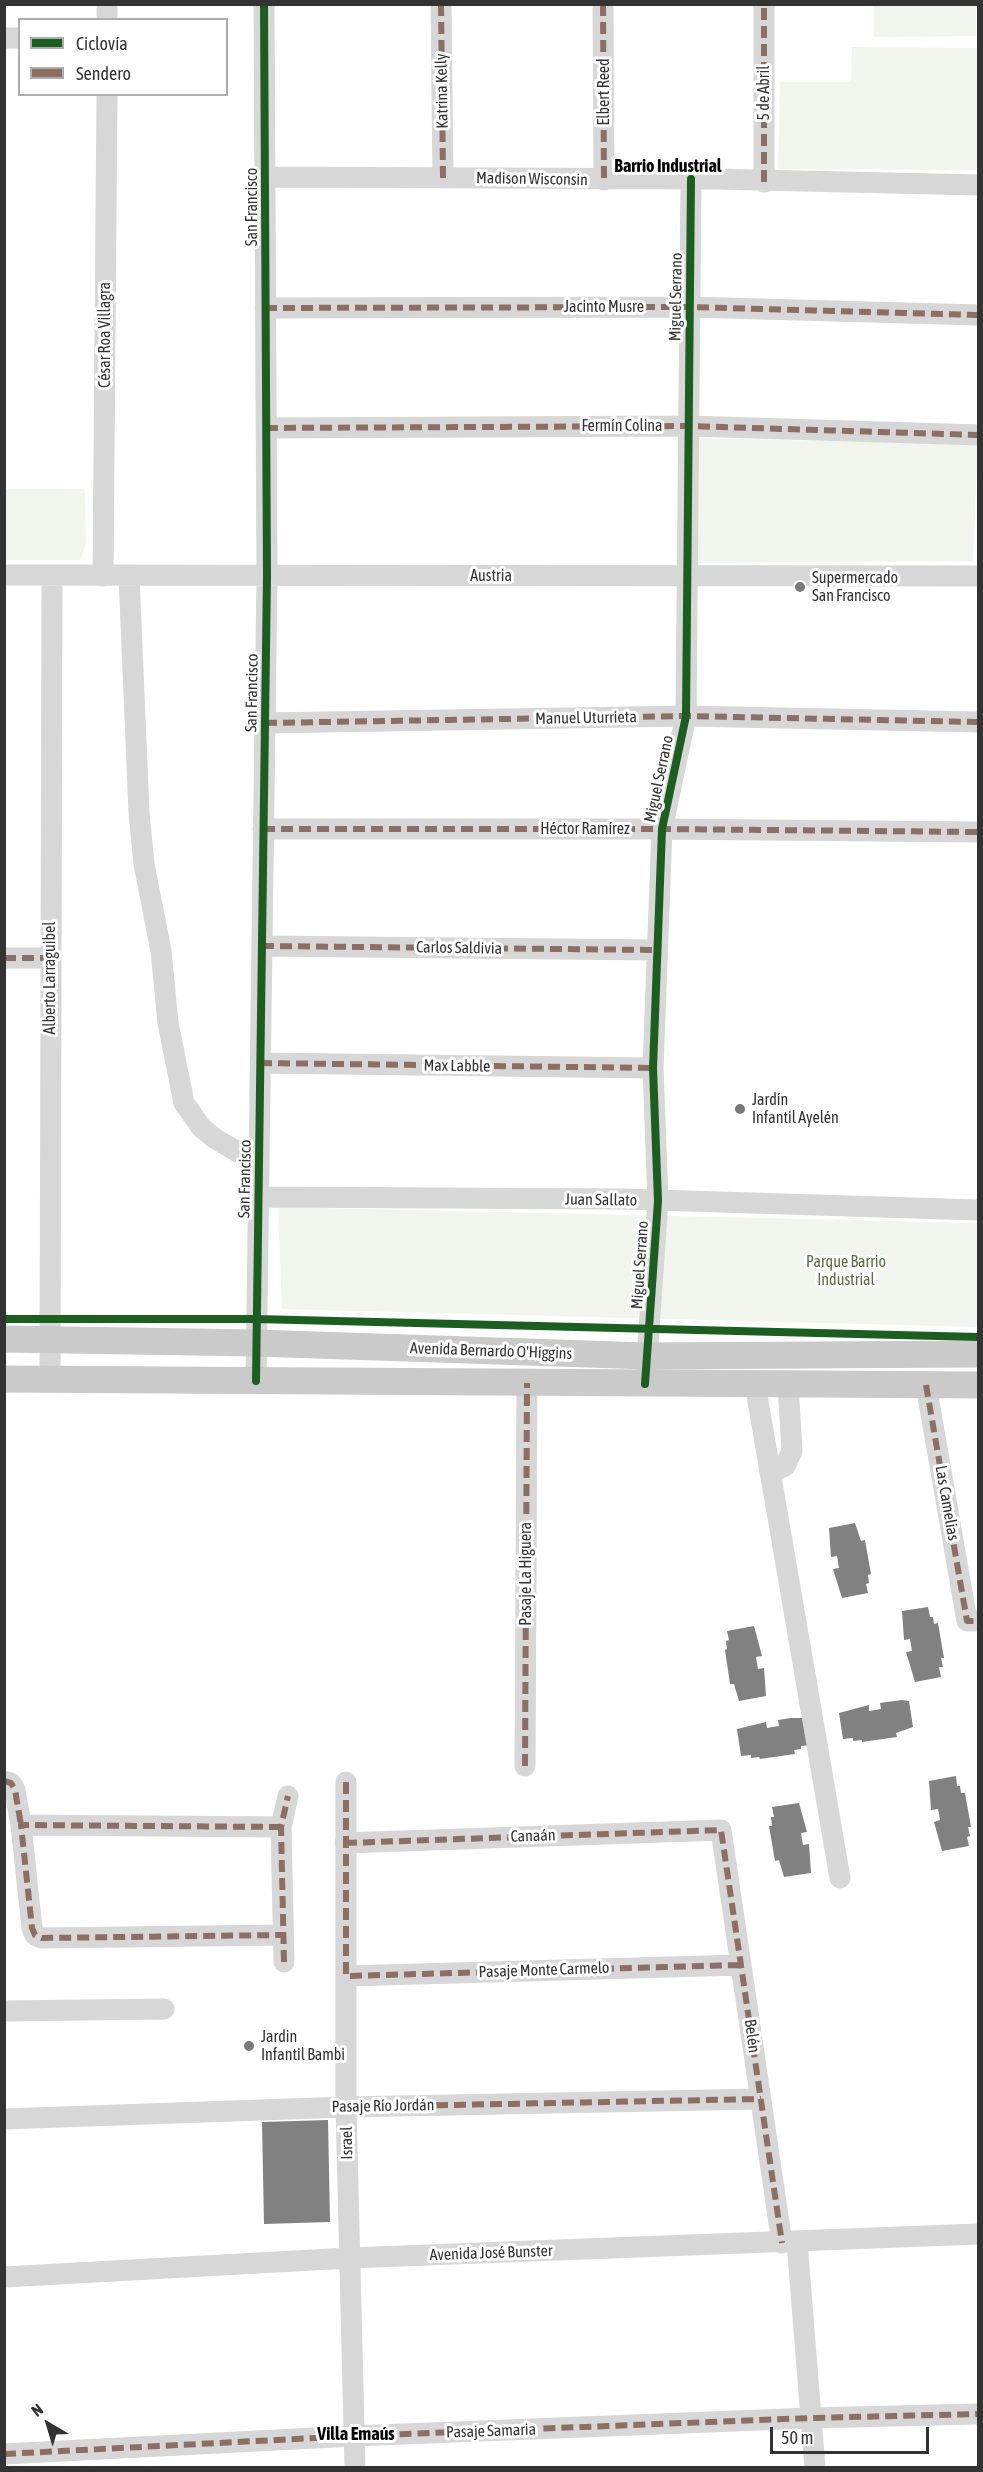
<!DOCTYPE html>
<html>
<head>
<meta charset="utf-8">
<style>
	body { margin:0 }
	#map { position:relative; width:983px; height:2472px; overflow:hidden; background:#fff; font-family:"Asap Condensed",sans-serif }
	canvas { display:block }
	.frame { position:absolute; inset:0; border:6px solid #333; pointer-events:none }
	.legend { position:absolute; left:18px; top:18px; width:210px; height:78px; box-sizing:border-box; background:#fff; border:2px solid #adadad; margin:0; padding:8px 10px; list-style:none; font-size:18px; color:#333 }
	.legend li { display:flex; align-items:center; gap:12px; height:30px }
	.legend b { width:30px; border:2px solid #adadad }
	.north { position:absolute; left:18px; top:2394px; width:60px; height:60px; -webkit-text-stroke:4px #fff; paint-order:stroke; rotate:322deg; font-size:16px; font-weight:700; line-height:24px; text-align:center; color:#333 }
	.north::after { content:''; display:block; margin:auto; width:21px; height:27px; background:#333; clip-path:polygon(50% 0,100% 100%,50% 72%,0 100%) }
	.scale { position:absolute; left:770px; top:2427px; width:159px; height:27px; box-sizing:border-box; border:3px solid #333; border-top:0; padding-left:8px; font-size:18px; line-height:21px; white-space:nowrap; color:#333; -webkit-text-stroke:4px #fff; paint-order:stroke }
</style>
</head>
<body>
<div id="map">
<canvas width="983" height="2472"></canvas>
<div class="frame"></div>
<ul class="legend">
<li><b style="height:8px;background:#1b5e20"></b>Ciclovía</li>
<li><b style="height:8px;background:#8d6e63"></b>Sendero</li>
</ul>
<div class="north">N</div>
<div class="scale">50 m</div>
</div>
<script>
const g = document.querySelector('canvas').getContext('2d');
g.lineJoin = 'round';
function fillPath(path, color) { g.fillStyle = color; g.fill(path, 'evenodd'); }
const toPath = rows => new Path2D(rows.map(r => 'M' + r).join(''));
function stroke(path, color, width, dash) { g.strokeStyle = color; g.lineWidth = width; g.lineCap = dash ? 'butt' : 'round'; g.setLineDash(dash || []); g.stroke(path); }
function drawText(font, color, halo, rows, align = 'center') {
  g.font = font + ' "Asap Condensed",sans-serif'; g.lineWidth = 6; g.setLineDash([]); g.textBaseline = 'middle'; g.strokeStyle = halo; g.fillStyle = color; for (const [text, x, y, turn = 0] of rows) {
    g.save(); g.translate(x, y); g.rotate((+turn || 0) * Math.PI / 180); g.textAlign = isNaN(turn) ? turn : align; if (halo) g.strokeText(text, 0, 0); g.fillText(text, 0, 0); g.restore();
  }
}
fillPath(toPath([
	[874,5,976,5,976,36,874,37],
	[852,47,978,48,978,170,778,169,780,82,851,82],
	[687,438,978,444,973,561,687,563],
	[5,489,85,489,86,544,80,560,5,560],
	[278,1207,978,1223,978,1327,282,1309]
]), '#f1f5ed');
fillPath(toPath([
	[855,1523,861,1541,865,1540,871,1574,868,1575,869,1583,866,1584,868,1593,842,1598,833,1569,839,1568,837,1556,831,1557,829,1528],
	[928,1607,930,1617,933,1617,934,1624,938,1623,944,1658,941,1658,943,1667,939,1667,941,1677,915,1682,906,1652,912,1651,910,1639,904,1640,902,1611],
	[754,1626,762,1656,756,1657,758,1669,764,1668,766,1696,739,1701,734,1684,730,1684,725,1650,727,1649,726,1641,729,1640,727,1631],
	[902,1700,909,1701,913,1727,896,1733,897,1737,862,1742,862,1740,853,1741,853,1738,843,1739,839,1713,869,1705,869,1711,881,1709,880,1703],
	[791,1718,807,1718,811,1745,801,1746,801,1749,794,1750,795,1754,760,1759,759,1757,751,1758,751,1755,741,1756,737,1729,766,1722,767,1728,779,1726,778,1720],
	[956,1776,957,1786,960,1786,961,1793,965,1793,971,1827,968,1827,970,1836,967,1837,969,1846,942,1851,934,1822,940,1820,938,1809,931,1810,929,1781],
	[799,1803,807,1832,801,1833,803,1845,809,1844,811,1873,784,1877,779,1860,775,1861,769,1826,772,1826,771,1817,774,1817,772,1807],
	[328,2120,330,2222,264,2224,262,2122]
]), '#818181');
stroke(toPath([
	[107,4,107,20],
	[441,4,443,178],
	[603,4,604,180],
	[4,38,20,38],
	[265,177,714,179,978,185],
	[764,182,764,4],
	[265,308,689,307,978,315],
	[266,428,689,426,978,435],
	[4,575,978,576],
	[103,576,107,94],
	[129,576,139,813,144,864,161,951,168,1023,184,1103,201,1127,214,1138,243,1155,259,1159],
	[265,723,686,716,978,722],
	[263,829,662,829,978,832],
	[262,946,656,950],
	[4,958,50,958],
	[260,1063,653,1068],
	[258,1197,623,1199,978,1210],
	[646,1372,658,1201,653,1068,662,829,686,716,691,179],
	[50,1380,52,576],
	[256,1381,267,576,264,4],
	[755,1384,840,1878],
	[926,1385,967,1621,978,1621],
	[770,1473,785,1466,792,1451,788,1384],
	[525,1766,527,1383],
	[4,1781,11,1783,15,1790,21,1825],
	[346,1782,346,2107,355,2468],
	[281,1827,21,1825,32,1928,35,1935,42,1938,283,1935],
	[345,1843,721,1830,782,2243],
	[284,1962,281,1827,288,1796],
	[346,1976,741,1965],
	[4,2011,164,2009],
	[4,2119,346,2107,761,2099],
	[797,2242,815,2468],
	[4,2277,349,2258,978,2234],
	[4,2454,354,2436,811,2418,978,2414]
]), '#d7d7d7', 21);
stroke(toPath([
	[4,1339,256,1343,648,1356,978,1354],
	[4,1379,978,1385]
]), '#cacaca', 27);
stroke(toPath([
	[441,4,443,178],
	[603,4,604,180],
	[764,182,764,4],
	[265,308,689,307,978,315],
	[266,428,689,426,978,435],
	[265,723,686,716,978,722],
	[263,829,662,829,978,832],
	[262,946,656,950],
	[4,958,50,958],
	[260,1063,653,1068],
	[926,1385,967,1621,978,1621],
	[525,1766,527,1383],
	[4,1781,11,1783,15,1790,21,1825],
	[346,1782,346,1976,741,1965],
	[281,1827,21,1825,32,1928,35,1935,42,1938,283,1935],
	[345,1843,721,1830,782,2243],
	[284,1962,281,1827,288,1796],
	[346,2107,761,2099],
	[4,2454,354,2436,811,2418,978,2414]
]), '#8d6e63', 6, [12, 6]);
stroke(toPath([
	[4,1319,256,1319,978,1337],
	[256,1381,267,576,264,4],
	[645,1384,658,1201,653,1068,662,829,686,716,691,179]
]), '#1b5e20', 8);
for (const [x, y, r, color] of [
	[800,587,6,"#7a7a7a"],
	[740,1109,6,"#7a7a7a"],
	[249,2046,6,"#7a7a7a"]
]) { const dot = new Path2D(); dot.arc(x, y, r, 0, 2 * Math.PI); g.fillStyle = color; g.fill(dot); stroke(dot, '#fff', 2); }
drawText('16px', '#333', '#fff', [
	["Katrina Kelly",442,91,-91],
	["Elbert Reed",604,92,-90],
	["5 de Abril",764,93,-90],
	["Madison Wisconsin",532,179,1],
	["San Francisco",252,207,-90],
	["Miguel Serrano",676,297,-89],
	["Jacinto Musre",604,307],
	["César Roa Villagra",105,335,-90],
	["Fermín Colina",622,426],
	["Austria",491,576],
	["San Francisco",252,693,-89],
	["Manuel Uturrieta",586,718,-1],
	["Miguel Serrano",659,779,-78],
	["Héctor Ramírez",585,829],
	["Carlos Saldivia",459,948,1],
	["Alberto Larraguibel",50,978,-90],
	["Max Labble",457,1066,1],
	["San Francisco",245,1179,-89],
	["Juan Sallato",601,1200,1],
	["Miguel Serrano",640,1265,-86],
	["Avenida Bernardo O'Higgins",491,1351,2],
	["Las Camelias",947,1503,80],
	["Pasaje La Higuera",526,1574,-90],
	["Canaán",533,1836,-2],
	["Pasaje Monte Carmelo",544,1970,-2],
	["Belén",752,2036,82],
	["Pasaje Río Jordán",383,2106,-1],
	["Israel",347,2143,-91],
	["Avenida José Bunster",491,2253,-2],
	["Pasaje Samaria",491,2431,-2]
]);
drawText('16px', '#333', '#fff', [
	["Supermercado",812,578],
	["San Francisco",812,596],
	["Jardín",752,1100],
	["Infantil Ayelén",752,1118],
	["Jardin",261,2037],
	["Infantil Bambi",261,2055]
], 'left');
drawText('16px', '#56703f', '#fff', [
	["Parque Barrio",846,1262],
	["Industrial",846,1280]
]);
drawText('bold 18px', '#000', '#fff', [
	["Barrio Industrial",668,166],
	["Villa Emaús",356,2434]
]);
</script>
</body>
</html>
